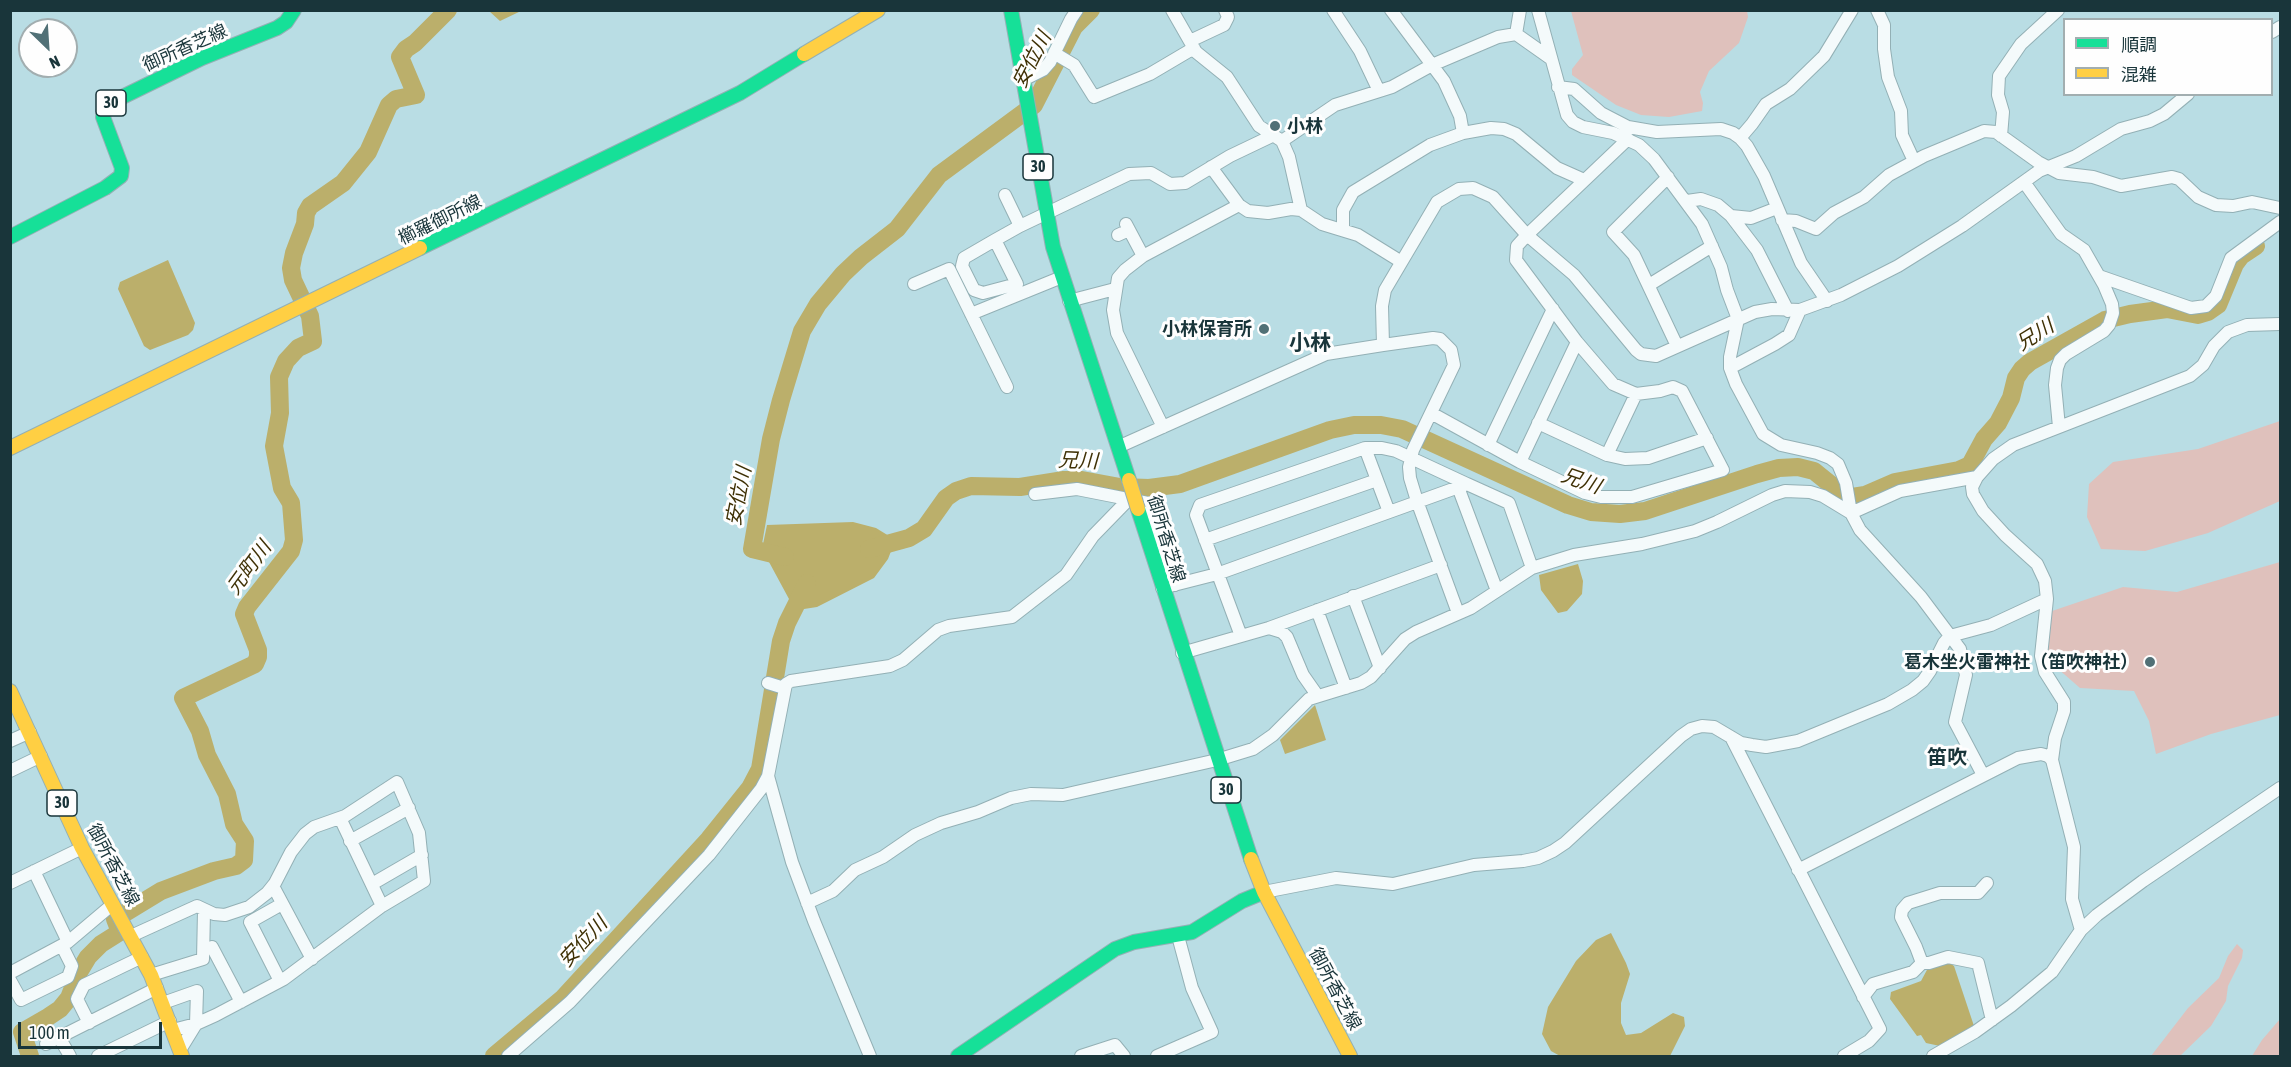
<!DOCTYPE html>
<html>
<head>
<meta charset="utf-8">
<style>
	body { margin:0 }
	#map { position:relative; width:2291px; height:1067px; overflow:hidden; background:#b9dde4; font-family:"Asap Condensed","Noto Sans JP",sans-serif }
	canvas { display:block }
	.frame { position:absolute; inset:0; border:12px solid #19353a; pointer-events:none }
	.legend { position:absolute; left:2063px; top:18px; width:210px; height:78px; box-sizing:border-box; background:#fefefe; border:2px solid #a2aeb0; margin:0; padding:8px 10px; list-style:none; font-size:18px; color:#19353a }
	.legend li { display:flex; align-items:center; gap:12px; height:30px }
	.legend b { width:30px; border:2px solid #a2aeb0 }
	.north { position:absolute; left:18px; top:18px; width:60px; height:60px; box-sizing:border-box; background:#fefefe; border:2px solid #a2aeb0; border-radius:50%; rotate:155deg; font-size:16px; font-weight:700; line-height:24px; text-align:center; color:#19353a }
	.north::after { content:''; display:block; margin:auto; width:21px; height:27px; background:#517076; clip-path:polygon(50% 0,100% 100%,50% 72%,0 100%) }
	.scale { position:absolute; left:18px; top:1022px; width:144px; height:27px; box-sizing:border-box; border:3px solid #19353a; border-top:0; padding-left:8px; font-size:18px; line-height:21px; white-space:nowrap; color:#19353a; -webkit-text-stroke:4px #fefefe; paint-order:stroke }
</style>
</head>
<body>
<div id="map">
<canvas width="2291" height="1067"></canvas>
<div class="frame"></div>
<ul class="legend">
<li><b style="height:8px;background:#16e098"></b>順調</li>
<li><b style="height:8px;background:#ffcf43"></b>混雑</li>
</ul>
<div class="north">N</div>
<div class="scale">100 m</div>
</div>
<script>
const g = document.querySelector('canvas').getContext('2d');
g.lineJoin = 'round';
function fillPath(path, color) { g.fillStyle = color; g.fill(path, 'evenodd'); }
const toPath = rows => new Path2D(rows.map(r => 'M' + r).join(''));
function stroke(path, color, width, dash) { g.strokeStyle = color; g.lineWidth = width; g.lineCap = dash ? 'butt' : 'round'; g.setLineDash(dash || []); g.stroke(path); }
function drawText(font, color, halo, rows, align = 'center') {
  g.font = font + ' "Asap Condensed","Noto Sans JP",sans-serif'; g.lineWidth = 6; g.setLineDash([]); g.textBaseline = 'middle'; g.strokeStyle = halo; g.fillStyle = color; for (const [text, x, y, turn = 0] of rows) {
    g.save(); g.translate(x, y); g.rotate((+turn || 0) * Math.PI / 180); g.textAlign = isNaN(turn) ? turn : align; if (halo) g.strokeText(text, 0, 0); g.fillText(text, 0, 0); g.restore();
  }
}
fillPath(toPath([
	[1747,11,1748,17,1739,43,1709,71,1700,92,1703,103,1702,111,1669,117,1641,115,1616,105,1572,75,1572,69,1583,55,1571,11],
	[2280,421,2280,501,2208,533,2145,551,2101,549,2087,517,2089,484,2113,462,2198,449],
	[2280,562,2280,715,2211,734,2156,754,2149,721,2134,691,2080,688,2049,661,2045,622,2052,611,2123,587,2177,592],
	[2237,944,2243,950,2242,958,2228,986,2226,1001,2211,1026,2180,1056,2151,1056,2188,1008,2219,978,2228,956],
	[2280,1019,2280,1056,2252,1056,2262,1040]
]), '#dfc1bc');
fillPath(toPath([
	[489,11,521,11,500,21],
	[168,260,195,323,193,330,188,335,150,350,144,346,118,289,120,282],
	[853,522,876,528,889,536,893,546,888,559,874,578,817,607,804,609,789,599,762,549,767,525],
	[1578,564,1583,581,1582,594,1567,611,1558,613,1541,590,1539,575],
	[1315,705,1326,740,1285,754,1280,740],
	[1611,933,1626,963,1630,974,1621,1003,1621,1023,1626,1035,1641,1033,1673,1013,1684,1017,1685,1026,1670,1056,1560,1056,1551,1051,1542,1034,1548,1007,1576,961,1596,940],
	[1948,962,1954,966,1974,1026,1940,1046,1926,1043,1921,1035,1917,1036,1890,999,1891,992,1921,981,1928,968]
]), '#bbaf6b');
stroke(toPath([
	[869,549,909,538,924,529,946,498,956,491,971,486,1020,487,1064,480,1082,480,1120,487,1149,488,1180,484,1330,430,1354,425,1381,425,1402,429,1568,505,1591,512,1620,514,1645,511,1757,474,1779,468,1798,467,1814,471,1840,492,1852,497,1865,495,1895,482,1959,470,1970,465,1984,439,1998,423,2011,398,2016,378,2022,369,2030,362,2105,320,2130,314,2167,309,2198,315,2208,312,2218,305,2235,264,2241,256,2256,246],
	[785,557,752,549,771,439,781,400,802,331,818,304,843,274,861,257,897,229,939,175,1034,105,1074,27,1091,10],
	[30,1056,22,1032,48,1017,60,1009,69,998,79,972,88,957,101,944,120,932,115,919,161,891,214,871,236,866,244,860,245,841,234,824,227,794,207,755,200,731,183,698,255,664,258,657,258,650,244,614,247,607,291,551,294,540,291,503,282,488,274,446,280,413,279,377,286,361,298,348,313,341,310,316,293,280,291,268,294,253,305,224,306,213,310,206,343,183,368,152,389,105,396,99,416,95,400,57,406,49,415,43,448,10],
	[494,1056,562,999,709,839,750,788,760,769,781,641,787,623,807,583]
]), '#bbaf6b', 18);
const street = toPath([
	[1172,10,1196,52,1227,77,1259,126,1282,141,1289,157,1301,210],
	[1333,10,1360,51,1379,91],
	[1391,10,1444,81,1460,116,1463,133],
	[1538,10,1567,115,1573,122,1583,127,1613,133,1639,145,1654,159,1702,224,1721,267,1727,290,1738,319,1730,357,1730,368,1736,384,1763,434,1781,445,1817,453,1830,458,1838,464,1846,483,1851,513,1860,530,1921,597,1960,649,1966,675,1955,722,1983,775],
	[1877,10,1884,25,1884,49,1888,77,1901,111,1902,135,1914,161],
	[2272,32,2280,27],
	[1516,34,1520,10],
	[1190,41,1224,25,1228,17,1225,10],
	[1054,53,1074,65,1094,97,1150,74,1194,48],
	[1023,80,1043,70,1050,62,1071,19,1077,10],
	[1558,87,1574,89,1601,113,1628,127,1657,132,1721,129,1733,133,1740,138,1747,146,1764,176,1801,263,1827,301],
	[2001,136,2003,112,1998,95,1999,76,2021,44,2058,10],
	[1740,138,1752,124,1766,104,1790,89,1824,56,1852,10],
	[1282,141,1335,105,1392,87,1432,65,1498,37,1516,34,1550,58],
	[1211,167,1239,205,1248,211,1268,213,1291,209,1301,210,1322,224,1358,235,1400,261],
	[1668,177,1613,232,1634,255,1677,346],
	[2024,182,2061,234,2084,250,2104,285,2112,304,2113,313,2109,325,2104,331,2066,354,2060,360,2057,368,2055,385,2059,427],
	[1005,195,1020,226],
	[1687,201,1701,199,1718,205,1731,216,1751,218,1777,208],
	[1731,216,1757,250,1788,311],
	[1782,220,1796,221,1816,229,1834,213,1864,197,1889,175,1924,156,1984,131,1996,132,2038,162,2059,173,2093,177,2121,186,2172,177,2179,179,2198,197,2216,205,2233,206,2252,202,2280,208],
	[1126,224,1143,256],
	[1343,229,1343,210,1353,192,1430,145,1463,133,1491,128,1504,129,1516,134,1557,168,1584,180],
	[1118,235,1129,230],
	[995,240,1017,284,983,293,974,290,962,266,964,258,995,240,1020,226,1129,174,1151,173,1170,184,1185,183,1230,156,1274,135],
	[2099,276,2191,308,2206,306,2216,296,2231,258,2280,222],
	[914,284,949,269,1007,387],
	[1649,285,1712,246],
	[1069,301,1115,289],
	[971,314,1062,277],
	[1383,345,1382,306,1385,290,1437,202,1459,189,1473,188,1493,197,1527,235,1574,275,1636,350,1641,354,1656,356,1755,312,1772,309,1800,310,1841,295,1898,266,1962,226,2039,171,2076,156,2121,129,2150,121,2164,114,2188,94],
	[1730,368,1775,344,1789,335,1800,310],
	[1431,413,1520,462,1585,493,1601,497,1632,497,1723,470,1682,391,1673,387,1660,391,1636,394,1613,384,1577,342,1516,260,1517,246,1527,235,1628,139],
	[1538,423,1607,455,1625,459,1648,458,1707,438],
	[1163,427,1117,333,1113,310,1118,278,1125,270,1143,256,1239,205],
	[1488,445,1553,309],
	[1118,447,1326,354,1383,345,1433,338,1440,339,1451,350,1454,365,1413,450,1409,467,1410,478,1417,501,1458,613],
	[1365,448,1382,448,1396,451,1467,484],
	[1607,455,1636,394],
	[1520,462,1577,342],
	[1458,487,1497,591],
	[1035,494,1077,489,1148,503,1175,585],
	[1205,540,1377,480],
	[1162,588,1217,574,1467,484,1509,503,1532,568],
	[1353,596,1380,668],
	[1317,610,1346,688],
	[1269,628,1282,632,1287,637,1303,675,1317,695],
	[1241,636,1196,515,1200,505,1365,448,1389,512],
	[1182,653,1269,628,1441,565],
	[768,683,784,688],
	[1731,737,1880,1029,1869,1041,1844,1056],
	[10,741,30,732],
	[10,771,41,756],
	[768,776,792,862,814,921,870,1056],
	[340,818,382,906],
	[350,841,409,808],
	[1798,870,2018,758,2041,754,2048,756,2052,760],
	[34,871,68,942],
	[10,883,82,848],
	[372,884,422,855],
	[273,886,312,959],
	[1264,892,1336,878,1393,884,1474,865,1523,861,1538,858,1553,851,1565,843,1681,736,1691,729,1702,726,1714,727,1741,743,1752,745,1766,747,1798,741,1888,704,1912,690,1923,681,1930,671,1944,643,1950,636,1991,625,2047,599],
	[807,903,833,891,855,870,883,857,915,835,941,823,978,812,1011,798,1031,794,1063,795,1217,760,1253,749,1273,735,1309,699,1361,683,1371,677,1405,639,1416,632,1471,608,1532,568,1574,555,1642,544,1695,531,1717,522,1772,495,1785,491,1810,492,1823,496,1851,513,1900,491,1977,477],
	[2081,930,2072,899,2074,847,2052,760,2055,738,2064,711,2064,702,2045,672,2041,656,2047,599,2045,581,2037,564,2005,535,1983,511,1973,494,1972,487,1977,477,1993,459,2013,445,2190,376,2203,365,2214,346,2228,332,2247,325,2280,324],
	[131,936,197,906,214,914,225,915,249,907,267,893,275,883,291,852,305,834,314,827,345,816,397,782,419,833,424,881,382,906,284,979,216,1015,196,1024,173,1030],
	[212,947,241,1002],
	[1922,963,1929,963,1948,957,1978,963,1992,1020],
	[10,973,68,942,113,904],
	[151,975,203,959,204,911],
	[10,980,21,1000,68,977,72,966,62,946],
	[280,981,250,922,282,904],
	[1863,997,1873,984,1913,972,1922,963,1916,947,1901,917,1902,910,1908,903,1940,893,1978,893,1987,883],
	[163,1003,197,991,196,1024,180,1050],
	[89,1023,77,999,84,985,142,957],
	[59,1037,70,1056],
	[46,1044,157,988],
	[98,1056,170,1021],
	[508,1056,570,1002,709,855,761,789,768,776,786,684,791,681,890,666,903,660,938,630,949,626,1012,617,1066,575,1093,536,1129,499],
	[1081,1056,1115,1045,1124,1056],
	[1157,1056,1212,1032,1192,988,1178,936],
	[1933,1056,1975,1032,2011,1006,2052,972,2081,930,2097,915,2143,881,2280,788]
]);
const fast = toPath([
	[1011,10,1053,247,1129,480],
	[10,237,105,188,121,176,122,168,103,117,104,109,112,102,202,58,277,28,286,22,294,10],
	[420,248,740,93,804,54],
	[1138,509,1251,859],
	[958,1056,1115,949,1134,942,1192,932,1242,901,1264,892]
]);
const slow = toPath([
	[804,54,878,10],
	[10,448,420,248],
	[10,691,82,848,151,975,182,1056],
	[1251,859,1264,892,1350,1056]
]);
stroke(street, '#93b0b5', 14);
stroke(fast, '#93b0b5', 16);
stroke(slow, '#93b0b5', 16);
stroke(street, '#f4fafb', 12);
stroke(fast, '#16e098', 14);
stroke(slow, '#ffcf43', 14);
const slowBridge = toPath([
	[1129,480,1138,509]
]);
stroke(slowBridge, '#93b0b5', 16, []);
stroke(slowBridge, '#ffcf43', 14);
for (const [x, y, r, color] of [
	[1275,126,6,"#517076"],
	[1264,329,6,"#517076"],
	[2150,662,6,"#517076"]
]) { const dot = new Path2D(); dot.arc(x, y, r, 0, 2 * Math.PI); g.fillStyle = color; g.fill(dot); stroke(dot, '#fefefe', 2); }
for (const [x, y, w] of [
	[111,103,30],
	[1038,167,30],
	[1226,790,30],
	[62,803,30]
]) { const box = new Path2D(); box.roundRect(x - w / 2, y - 13, w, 26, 4.5); g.fillStyle = '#fefefe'; g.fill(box); stroke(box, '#19353a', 1.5); }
drawText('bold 16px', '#19353a', null, [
	["30",111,103],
	["30",1038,167],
	["30",1226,790],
	["30",62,803]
]);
drawText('18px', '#19353a', '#fefefe', [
	["御所香芝線",185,48,-24],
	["櫛羅御所線",440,220,-26],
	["御所香芝線",1166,539,73],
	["御所香芝線",113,865,62],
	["御所香芝線",1335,989,62]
]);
drawText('bold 18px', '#19353a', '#fefefe', [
	["小林",1287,126,"left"],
	["小林保育所",1252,329],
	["葛木坐火雷神社（笛吹神社）",2138,662]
], 'right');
drawText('italic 20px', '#3f3106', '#fefefe', [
	["安位川",1032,60,-63],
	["兄川",2035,335,-32],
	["兄川",1078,461,2],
	["兄川",1581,481,19],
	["安位川",739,496,-79],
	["元町川",249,568,-54],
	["安位川",583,942,-47]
]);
drawText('bold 20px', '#19353a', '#fefefe', [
	["笛吹",1947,758]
]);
drawText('bold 21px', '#19353a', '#fefefe', [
	["小林",1310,343]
]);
</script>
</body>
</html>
